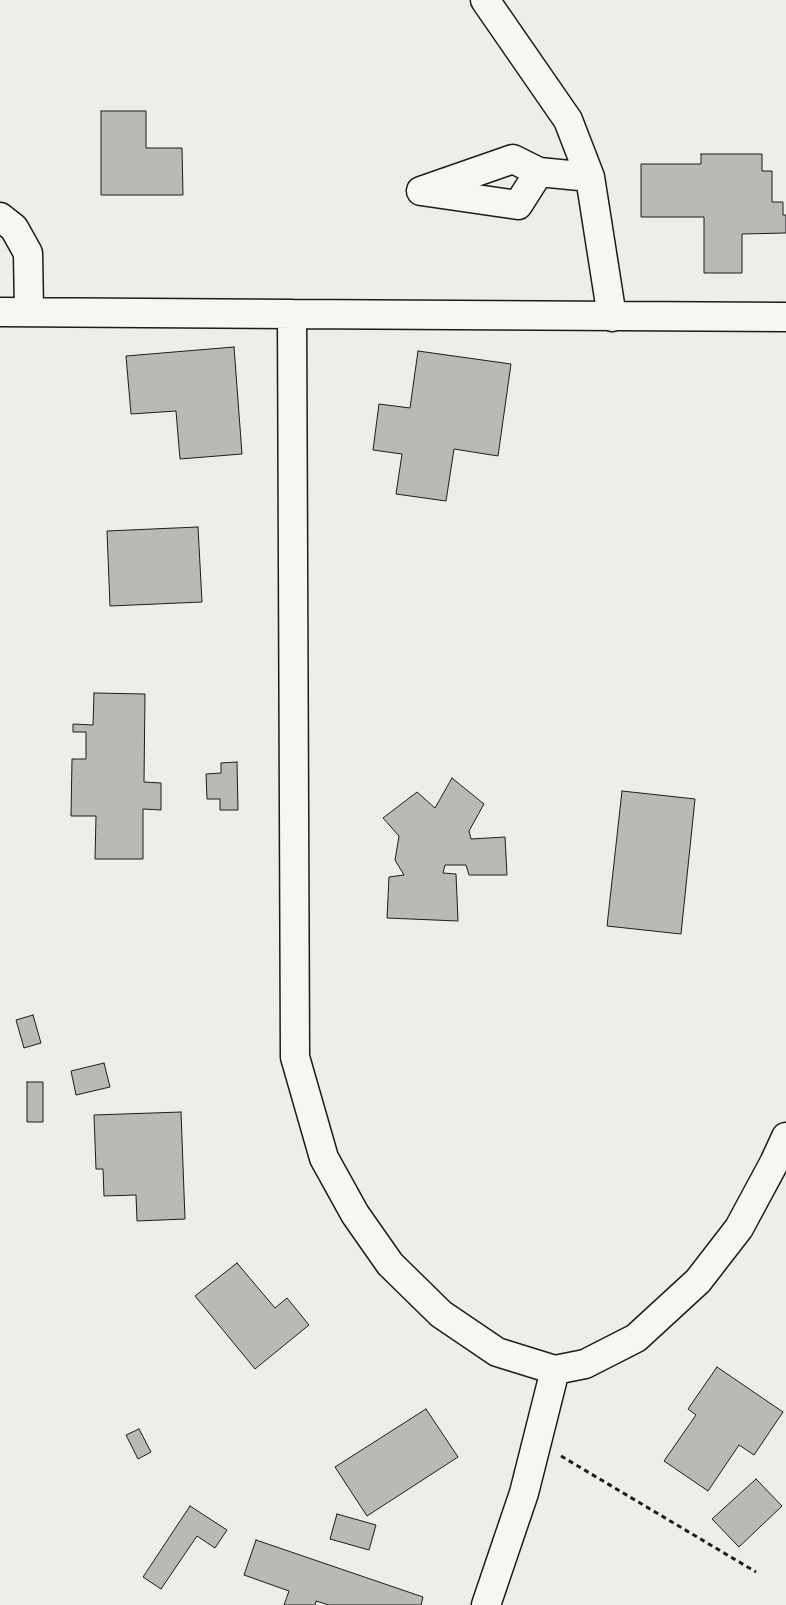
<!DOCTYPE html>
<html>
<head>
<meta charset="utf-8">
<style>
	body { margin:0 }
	canvas { display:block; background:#edede9 }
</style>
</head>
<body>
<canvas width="786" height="1605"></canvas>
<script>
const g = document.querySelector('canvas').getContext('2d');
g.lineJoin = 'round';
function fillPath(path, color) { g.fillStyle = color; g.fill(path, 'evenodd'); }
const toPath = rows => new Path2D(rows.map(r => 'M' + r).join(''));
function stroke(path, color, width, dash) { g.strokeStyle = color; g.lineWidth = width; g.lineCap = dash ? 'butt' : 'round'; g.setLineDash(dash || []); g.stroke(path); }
const building = toPath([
	[101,111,146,111,146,148,182,148,183,195,101,195,101,111],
	[701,154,762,154,762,171,772,171,772,202,783,202,783,215,786,215,786,233,742,234,742,273,704,273,704,217,641,217,641,164,701,164,701,154],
	[234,347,242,454,180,459,176,411,131,414,126,356,234,347],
	[418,351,511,364,498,456,454,449,446,501,396,494,402,454,373,450,379,404,410,408,418,351],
	[198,527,202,602,110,606,107,531,198,527],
	[94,693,145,694,144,782,161,783,161,810,143,809,143,859,95,859,96,816,71,816,72,759,86,759,86,732,73,732,73,724,93,725,94,693],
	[237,762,238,810,220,810,220,799,207,799,206,774,221,773,221,763,237,762],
	[452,778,484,804,469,831,471,839,505,837,507,875,469,875,466,865,445,865,443,873,456,874,458,921,387,918,389,877,404,875,395,860,399,836,383,818,417,792,435,808,452,778],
	[622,791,695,799,681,934,607,926,622,791],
	[33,1015,41,1043,24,1048,16,1020,33,1015],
	[104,1063,110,1087,76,1095,71,1071,104,1063],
	[27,1082,43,1082,43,1122,27,1122,27,1082],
	[181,1112,185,1219,137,1221,136,1195,104,1196,103,1169,96,1169,94,1115,181,1112],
	[237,1263,275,1308,287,1298,309,1325,255,1369,195,1296,237,1263],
	[717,1367,783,1412,754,1455,739,1445,708,1491,664,1461,696,1415,688,1409,717,1367],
	[426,1409,458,1457,367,1516,335,1467,426,1409],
	[139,1429,151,1452,138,1459,126,1435,139,1429],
	[756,1479,782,1506,739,1547,712,1519,756,1479],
	[190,1506,227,1530,215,1548,197,1536,161,1589,143,1577,190,1506],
	[337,1514,376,1525,369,1550,330,1539,337,1514],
	[256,1540,423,1597,421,1605,329,1605,316,1601,315,1605,284,1605,289,1591,244,1575,256,1540]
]);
fillPath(building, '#b9b9b6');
stroke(building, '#1c1c1c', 1);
const minor = toPath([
	[485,0,568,120,590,177,612,317],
	[539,172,518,205,421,191,513,159,539,172,590,177],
	[0,217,14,228,28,253,29,311],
	[0,312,292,314],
	[786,317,292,314,295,1057,324,1158,355,1214,390,1264,441,1314,497,1352,555,1370,585,1364,636,1338,698,1281,739,1228,774,1163,786,1137],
	[486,1605,524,1493,555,1370]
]);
stroke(minor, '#1c1c1c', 31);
stroke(toPath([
	[561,1456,756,1572]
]), '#1c1c1c', 3, [5, 4]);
stroke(minor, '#f6f6f2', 28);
</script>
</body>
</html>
